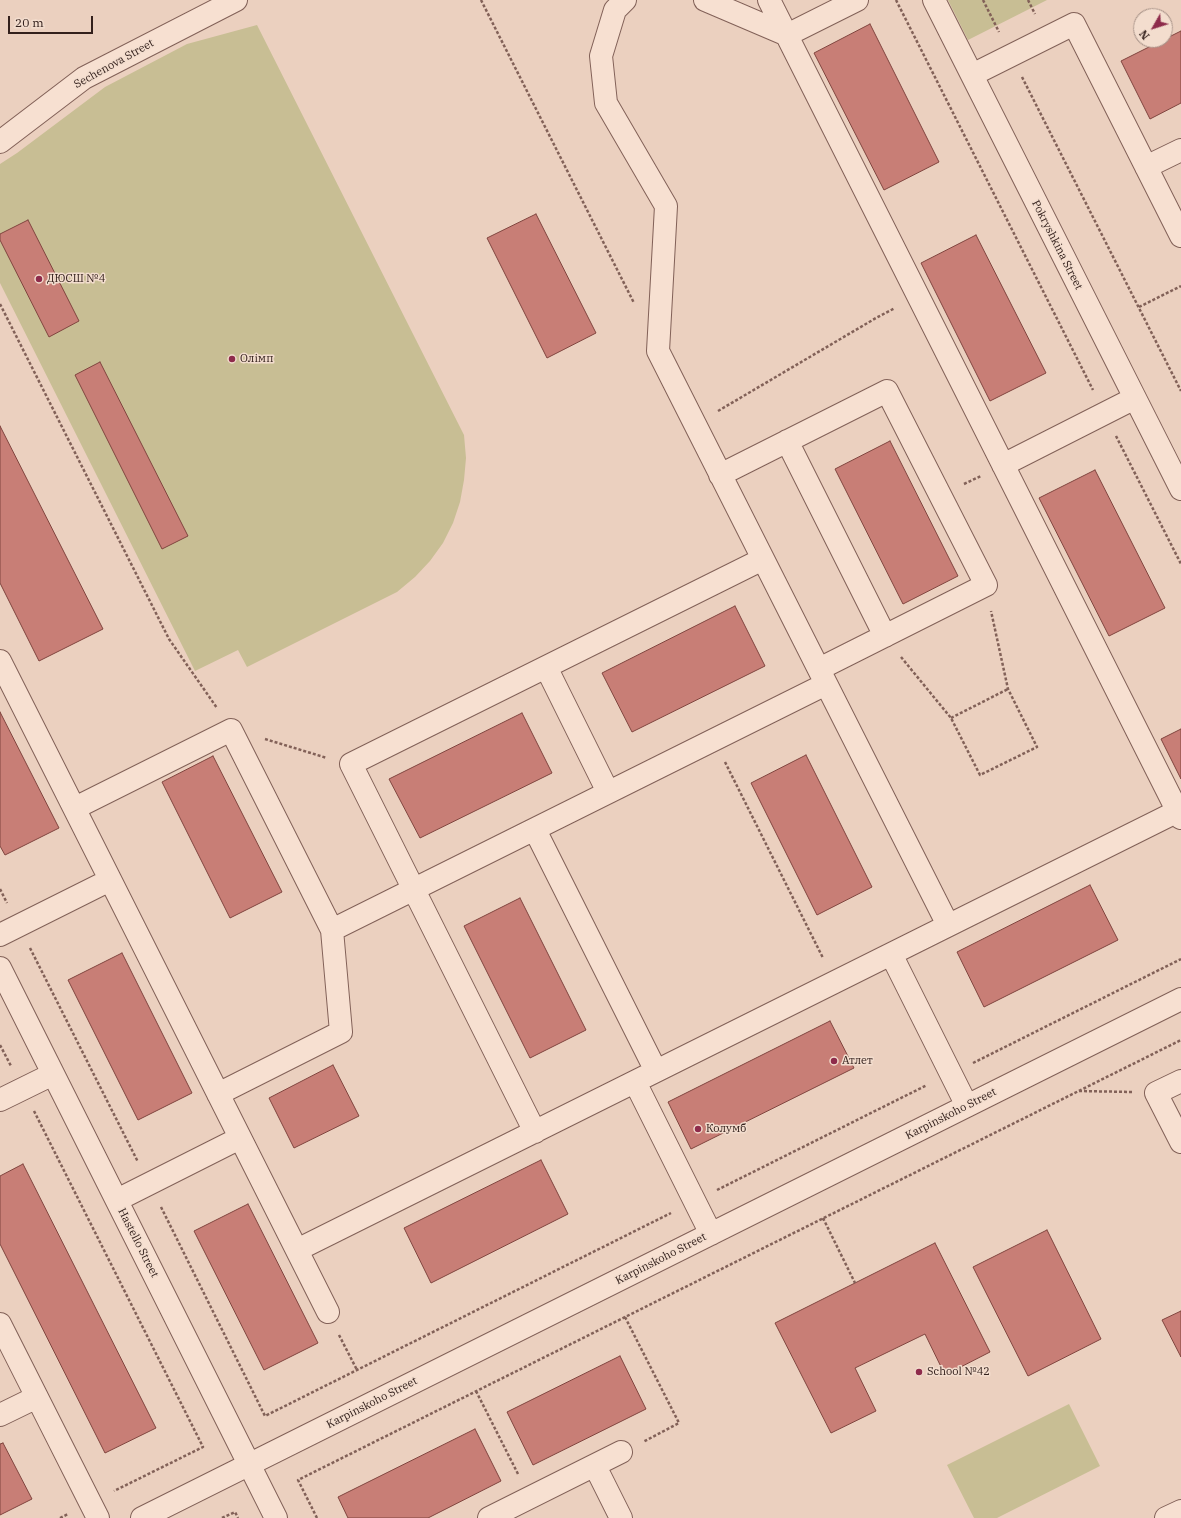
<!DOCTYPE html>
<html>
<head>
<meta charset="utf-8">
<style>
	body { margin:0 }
	#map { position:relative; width:1181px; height:1518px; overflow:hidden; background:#ebd0bf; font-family:"IBM Plex Serif",serif }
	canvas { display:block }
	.north { position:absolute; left:1133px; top:8px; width:40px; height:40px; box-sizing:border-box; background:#f3ddce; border:1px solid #a69187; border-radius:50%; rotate:231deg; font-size:11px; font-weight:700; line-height:16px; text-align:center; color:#33201c }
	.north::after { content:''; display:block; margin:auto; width:14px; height:18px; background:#8e2b4b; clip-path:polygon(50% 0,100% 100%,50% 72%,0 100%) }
	.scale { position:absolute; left:8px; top:16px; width:85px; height:18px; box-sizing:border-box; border:2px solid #33201c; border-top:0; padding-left:5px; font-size:12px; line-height:14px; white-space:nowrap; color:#33201c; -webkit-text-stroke:3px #f3ddce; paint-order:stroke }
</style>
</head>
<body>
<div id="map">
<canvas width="1181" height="1518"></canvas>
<div class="north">N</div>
<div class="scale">20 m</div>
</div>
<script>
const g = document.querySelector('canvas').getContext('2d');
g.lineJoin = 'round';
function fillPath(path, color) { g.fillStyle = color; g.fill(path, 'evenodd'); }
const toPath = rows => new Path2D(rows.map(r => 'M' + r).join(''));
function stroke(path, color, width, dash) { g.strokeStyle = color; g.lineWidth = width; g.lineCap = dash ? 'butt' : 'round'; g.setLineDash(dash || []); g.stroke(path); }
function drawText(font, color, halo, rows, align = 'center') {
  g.font = font + ' "IBM Plex Serif",serif'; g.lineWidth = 3; g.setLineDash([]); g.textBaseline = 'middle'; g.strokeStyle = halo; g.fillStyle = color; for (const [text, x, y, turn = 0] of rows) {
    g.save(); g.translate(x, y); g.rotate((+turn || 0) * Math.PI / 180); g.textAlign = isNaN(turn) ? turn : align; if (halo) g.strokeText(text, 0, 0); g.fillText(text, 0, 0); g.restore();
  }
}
fillPath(toPath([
	[948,0,1047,0,968,40],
	[257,25,464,435,466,458,464,480,460,502,453,523,443,543,430,561,415,577,397,592,247,667,238,650,195,671,0,283,0,164,17,153,105,87,187,44],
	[1069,1404,1100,1466,997,1518,974,1518,947,1465]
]), '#c8be94');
const building = toPath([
	[870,24,939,162,884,190,814,53,870,24],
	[1181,31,1181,103,1150,119,1121,61,1181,31],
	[536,214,596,333,547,358,487,238,536,214],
	[28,220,79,321,49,337,0,240,0,234,28,220],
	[976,235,1046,373,990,401,921,263,976,235],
	[100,362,188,536,162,549,75,375,100,362],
	[0,426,103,629,39,661,0,583,0,426],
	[890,441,958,576,903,604,835,469,890,441],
	[1095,470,1165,608,1109,636,1039,498,1095,470],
	[735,606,765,666,632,732,602,673,735,606],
	[0,712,59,828,5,855,0,846,0,712],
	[522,713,552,773,420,838,389,779,522,713],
	[1181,729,1181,779,1161,739,1181,729],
	[806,755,872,887,817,915,751,783,806,755],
	[213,756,282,892,230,918,162,782,213,756],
	[1090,885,1118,940,984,1007,957,952,1090,885],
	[520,898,586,1030,530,1058,464,926,520,898],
	[122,953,192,1093,138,1120,68,980,122,953],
	[830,1021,854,1068,691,1149,668,1102,830,1021],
	[333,1065,359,1116,294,1148,269,1098,333,1065],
	[541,1160,568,1214,431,1283,404,1228,541,1160],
	[23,1164,156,1428,105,1453,0,1244,0,1176,23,1164],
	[248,1204,318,1343,264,1370,194,1231,248,1204],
	[1047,1230,1101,1339,1028,1376,973,1267,1047,1230],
	[935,1243,990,1352,945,1375,925,1334,855,1368,876,1411,831,1433,775,1323,935,1243],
	[1181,1311,1181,1357,1162,1320,1181,1311],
	[620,1356,646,1409,533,1465,507,1412,620,1356],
	[475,1429,501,1481,428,1518,348,1518,338,1497,475,1429],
	[3,1443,32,1499,0,1515,0,1444,3,1443]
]);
fillPath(building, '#c87e76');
stroke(building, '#80453f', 1);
const minor = toPath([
	[625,0,615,10,601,56,606,103,666,206,658,351,948,925],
	[705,0,787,35,857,0],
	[769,0,1181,818],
	[934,0,1181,489],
	[972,75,1074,24,1181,236],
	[0,142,84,78,236,0],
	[1146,167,1181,150],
	[787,441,885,636],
	[1003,465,1135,398],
	[720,475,887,391,986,585,819,669],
	[0,661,328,1312],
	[546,667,608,792],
	[75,808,231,730,332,930,341,1032,218,1094],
	[535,830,656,1071],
	[332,930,826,684],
	[0,935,110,880],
	[891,954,967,1106],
	[0,968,276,1518],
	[1181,1081,1156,1093,1181,1142],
	[635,1082,711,1234],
	[0,1100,53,1074],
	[535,1132,351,764,763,559],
	[117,1200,240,1138],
	[297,1250,1178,811],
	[0,1324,98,1518],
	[0,1415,37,1397],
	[595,1466,621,1518],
	[142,1518,1181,999],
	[489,1518,621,1452],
	[1166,1518,1181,1511]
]);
stroke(minor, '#826158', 24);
stroke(toPath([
	[481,0,634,303],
	[896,0,1093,390],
	[983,0,999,32],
	[1028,0,1035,14],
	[1022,77,1181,391],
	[0,304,169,639,217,708],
	[1139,307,1181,286],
	[718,411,876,318,895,308],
	[1116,436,1181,564],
	[964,484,981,476],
	[901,657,951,718,980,775,1037,747,1008,689,991,611],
	[951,718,1008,689],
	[265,739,327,758],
	[725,762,823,958],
	[0,889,7,903],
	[30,948,138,1162],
	[0,1045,11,1066],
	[973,1063,1181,959],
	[1079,1091,1132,1092],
	[34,1111,203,1447,114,1491],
	[717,1190,927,1085],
	[161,1207,265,1416,671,1213],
	[823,1218,855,1283],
	[625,1317,679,1423,643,1442],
	[339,1335,357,1370],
	[476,1391,518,1474],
	[60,1518,68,1514],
	[222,1518,235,1512,238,1518],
	[317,1518,298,1480,1181,1040]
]), '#826158', 2.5, [3, 2]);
stroke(minor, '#f7e0d1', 22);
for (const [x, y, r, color] of [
	[39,279,4,"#8e2b4b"],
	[232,359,4,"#8e2b4b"],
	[834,1061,4,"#8e2b4b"],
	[698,1129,4,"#8e2b4b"],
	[919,1372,4,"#8e2b4b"]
]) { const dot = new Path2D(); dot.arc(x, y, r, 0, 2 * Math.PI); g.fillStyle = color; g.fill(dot); stroke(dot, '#f3ddce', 1.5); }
drawText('11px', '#33201c', '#f3ddce', [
	["Sechenova Street",114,64,-29],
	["Pokryshkina Street",1057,245,63],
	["Karpinskoho Street",951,1114,-27],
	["Hastello Street",138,1243,63],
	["Karpinskoho Street",661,1259,-27],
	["Karpinskoho Street",372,1403,-27]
]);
drawText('11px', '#33201c', '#f3ddce', [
	["ДЮСШ №4",47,279],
	["Олімп",240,359],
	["Атлет",842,1061],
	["Колумб",706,1129],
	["School №42",927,1372]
], 'left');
</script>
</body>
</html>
